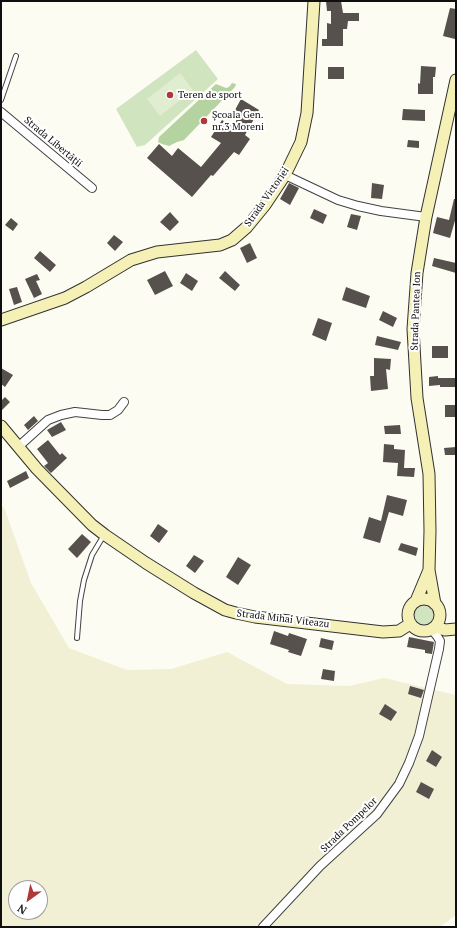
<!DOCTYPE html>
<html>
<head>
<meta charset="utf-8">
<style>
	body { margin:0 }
	#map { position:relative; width:457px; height:928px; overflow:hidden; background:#fdfcf3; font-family:"PT Serif",serif }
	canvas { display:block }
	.frame { position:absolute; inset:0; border:2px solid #0f0f0f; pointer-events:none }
	.north { position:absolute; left:8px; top:880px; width:40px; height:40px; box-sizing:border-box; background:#fff; border:1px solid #9f9f9f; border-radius:50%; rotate:213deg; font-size:11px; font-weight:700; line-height:16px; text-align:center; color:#0f0f0f }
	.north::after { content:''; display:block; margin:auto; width:14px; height:18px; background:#ad3a39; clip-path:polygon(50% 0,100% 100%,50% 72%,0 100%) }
</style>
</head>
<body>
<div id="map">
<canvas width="457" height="928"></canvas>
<div class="frame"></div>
<div class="north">N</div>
</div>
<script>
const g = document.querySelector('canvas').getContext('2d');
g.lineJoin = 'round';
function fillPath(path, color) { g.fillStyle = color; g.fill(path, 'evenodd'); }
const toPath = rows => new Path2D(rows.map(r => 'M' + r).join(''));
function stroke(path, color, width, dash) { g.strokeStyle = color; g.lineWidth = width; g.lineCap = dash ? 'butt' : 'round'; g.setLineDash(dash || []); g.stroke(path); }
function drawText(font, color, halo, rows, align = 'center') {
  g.font = font + ' "PT Serif",serif'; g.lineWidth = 4; g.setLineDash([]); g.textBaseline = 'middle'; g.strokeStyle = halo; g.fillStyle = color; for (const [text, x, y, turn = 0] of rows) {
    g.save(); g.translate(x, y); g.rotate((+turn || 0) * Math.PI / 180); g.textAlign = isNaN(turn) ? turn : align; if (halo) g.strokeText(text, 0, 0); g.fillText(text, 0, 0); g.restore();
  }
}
fillPath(toPath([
	[1,507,4,507,31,583,69,648,127,670,171,669,227,652,287,684,349,686,384,678,456,695,456,915,440,927,1,927],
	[16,888,40,888,40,912,16,912]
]), '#f1f0d5');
fillPath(toPath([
	[196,50,218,79,145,145,137,147,116,109],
	'411 616a13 13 0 1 1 26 0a13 13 0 1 1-26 0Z'
]), '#d1e4c0');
fillPath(toPath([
	[232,83,236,84,235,87,184,140,177,142,169,146,162,144,158,142,159,137,216,84,226,88,229,87]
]), '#b5d3a1');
fillPath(toPath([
	[180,73,193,90,160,116,147,99]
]), '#e1edd0');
fillPath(toPath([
	[326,1,341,1,343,13,359,13,359,21,348,21,347,29,343,29,343,46,322,46,322,39,327,39,327,23,331,24,331,11,327,11],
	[450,8,456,9,455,39,443,36],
	[421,66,436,67,435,77,433,77,433,94,418,94,418,83,420,84],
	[328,67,344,67,344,79,328,79],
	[241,99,259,110,245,135,250,139,239,155,234,152,213,176,211,175,192,197,147,158,159,144,172,156,178,148,201,167,221,143,211,137,222,120,233,127,240,113,235,110],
	[403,109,425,110,425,121,402,120],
	[408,140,419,141,419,148,407,147],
	[289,183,299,188,290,205,280,199],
	[372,183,384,185,382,199,371,198],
	[454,199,456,199,456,217,450,238,433,233,437,217,449,220],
	[314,209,327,215,323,224,310,218],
	[170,212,179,222,170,231,160,222],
	[351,214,361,216,357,230,347,227],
	[11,218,18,224,13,231,5,225],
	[114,235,123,242,115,251,107,243],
	[250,243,257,258,247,263,240,248],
	[40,251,56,265,50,272,34,258],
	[434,258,456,263,456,273,432,266],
	[165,271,173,286,155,295,147,280],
	[225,271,240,285,235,291,219,278],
	[186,273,198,281,192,291,180,283],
	[37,274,40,280,36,281,42,294,34,298,25,279],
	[17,287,22,302,14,305,9,289],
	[346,287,370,296,366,308,342,300],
	[383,311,397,318,393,327,379,320],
	[318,318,332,323,326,341,312,335],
	[377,336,401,342,398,350,375,345],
	[432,346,448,346,448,358,432,358],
	[374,358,391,359,390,370,386,369,388,389,371,391,370,376,374,376],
	[1,368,13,375,5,387,1,384],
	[438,376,438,378,456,378,456,387,440,387,440,385,429,386,429,377],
	[5,397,10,402,1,411,1,401],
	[445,405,456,405,456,417,445,417],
	[34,416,38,421,28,430,24,425],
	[61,422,66,430,52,437,47,430],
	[400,425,401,434,385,434,384,426],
	[48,440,60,455,62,453,67,458,51,473,44,466,48,463,37,449],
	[384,444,394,445,394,449,405,450,404,468,415,468,414,477,397,476,398,463,383,462],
	[456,447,456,455,445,455,444,448],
	[26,471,29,478,10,488,7,481],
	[387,495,407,500,403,516,389,512,380,543,363,538,369,517,381,521],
	[158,524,168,531,159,543,150,536],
	[82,534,91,542,77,558,68,549],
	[401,543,418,548,416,556,398,550],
	[194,555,204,561,195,573,186,566],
	[238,557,251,565,238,585,226,577],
	[274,631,288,636,289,633,307,639,301,656,288,652,289,650,270,644],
	[409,637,434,642,432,654,425,653,425,650,407,647],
	[321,638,334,641,332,650,319,647],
	[323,669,335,671,334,681,321,679],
	[410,686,424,690,421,698,408,694],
	[385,704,397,712,391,721,379,714],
	[432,750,442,757,436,767,426,761],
	[421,782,434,789,429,799,416,792]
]), '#56514d');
const lane = toPath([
	[1,100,16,56],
	[77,638,80,601,84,580,92,555,104,535]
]);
const street = toPath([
	[1,112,92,188],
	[285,175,338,200,358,206,381,211,426,217],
	[18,447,48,420,61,415,75,412,102,415,110,415,118,410,124,402],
	[263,927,320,866,377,814,399,784,409,763,419,736,439,649,440,641,437,636,432,630]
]);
const secondary = toPath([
	[1,320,65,298,86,287,131,260,157,252,220,245,232,240,247,227,265,205,285,175,301,142,307,113,314,1],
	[1,426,37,469,92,525,105,535,146,563,194,593,225,610,236,613,255,617,383,632,399,631,410,624],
	'408 615a16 16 0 1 1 32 0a16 16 0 1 1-32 0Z',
	[416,601,429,570],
	[435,604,429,570,430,531,429,474,417,398,413,329,417,273,426,217,456,80],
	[436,627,445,630,456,629]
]);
stroke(lane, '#424242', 6);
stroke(street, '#424242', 10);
stroke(secondary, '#313131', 13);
stroke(lane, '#fff', 4);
stroke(street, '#fff', 8);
stroke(secondary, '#f5f1b6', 11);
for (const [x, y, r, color] of [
	[170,95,4,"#ad3a39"],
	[204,121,4,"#ad3a39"]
]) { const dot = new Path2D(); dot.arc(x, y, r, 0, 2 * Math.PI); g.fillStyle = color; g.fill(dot); stroke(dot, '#fff', 1.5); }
drawText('10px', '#0f0f0f', '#fff', [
	["Teren de sport",178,95],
	["Școala Gen.",212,115],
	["nr.3 Moreni",212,127]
], 'left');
drawText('10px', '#0f0f0f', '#fff', [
	["Strada Libertății",53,142,40],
	["Strada Victoriei",267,197,-55],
	["Strada Pantea Ion",416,311,-88],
	["Strada Mihai Viteazu",283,619,7],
	["Strada Pompelor",349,825,-44]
]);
</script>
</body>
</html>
